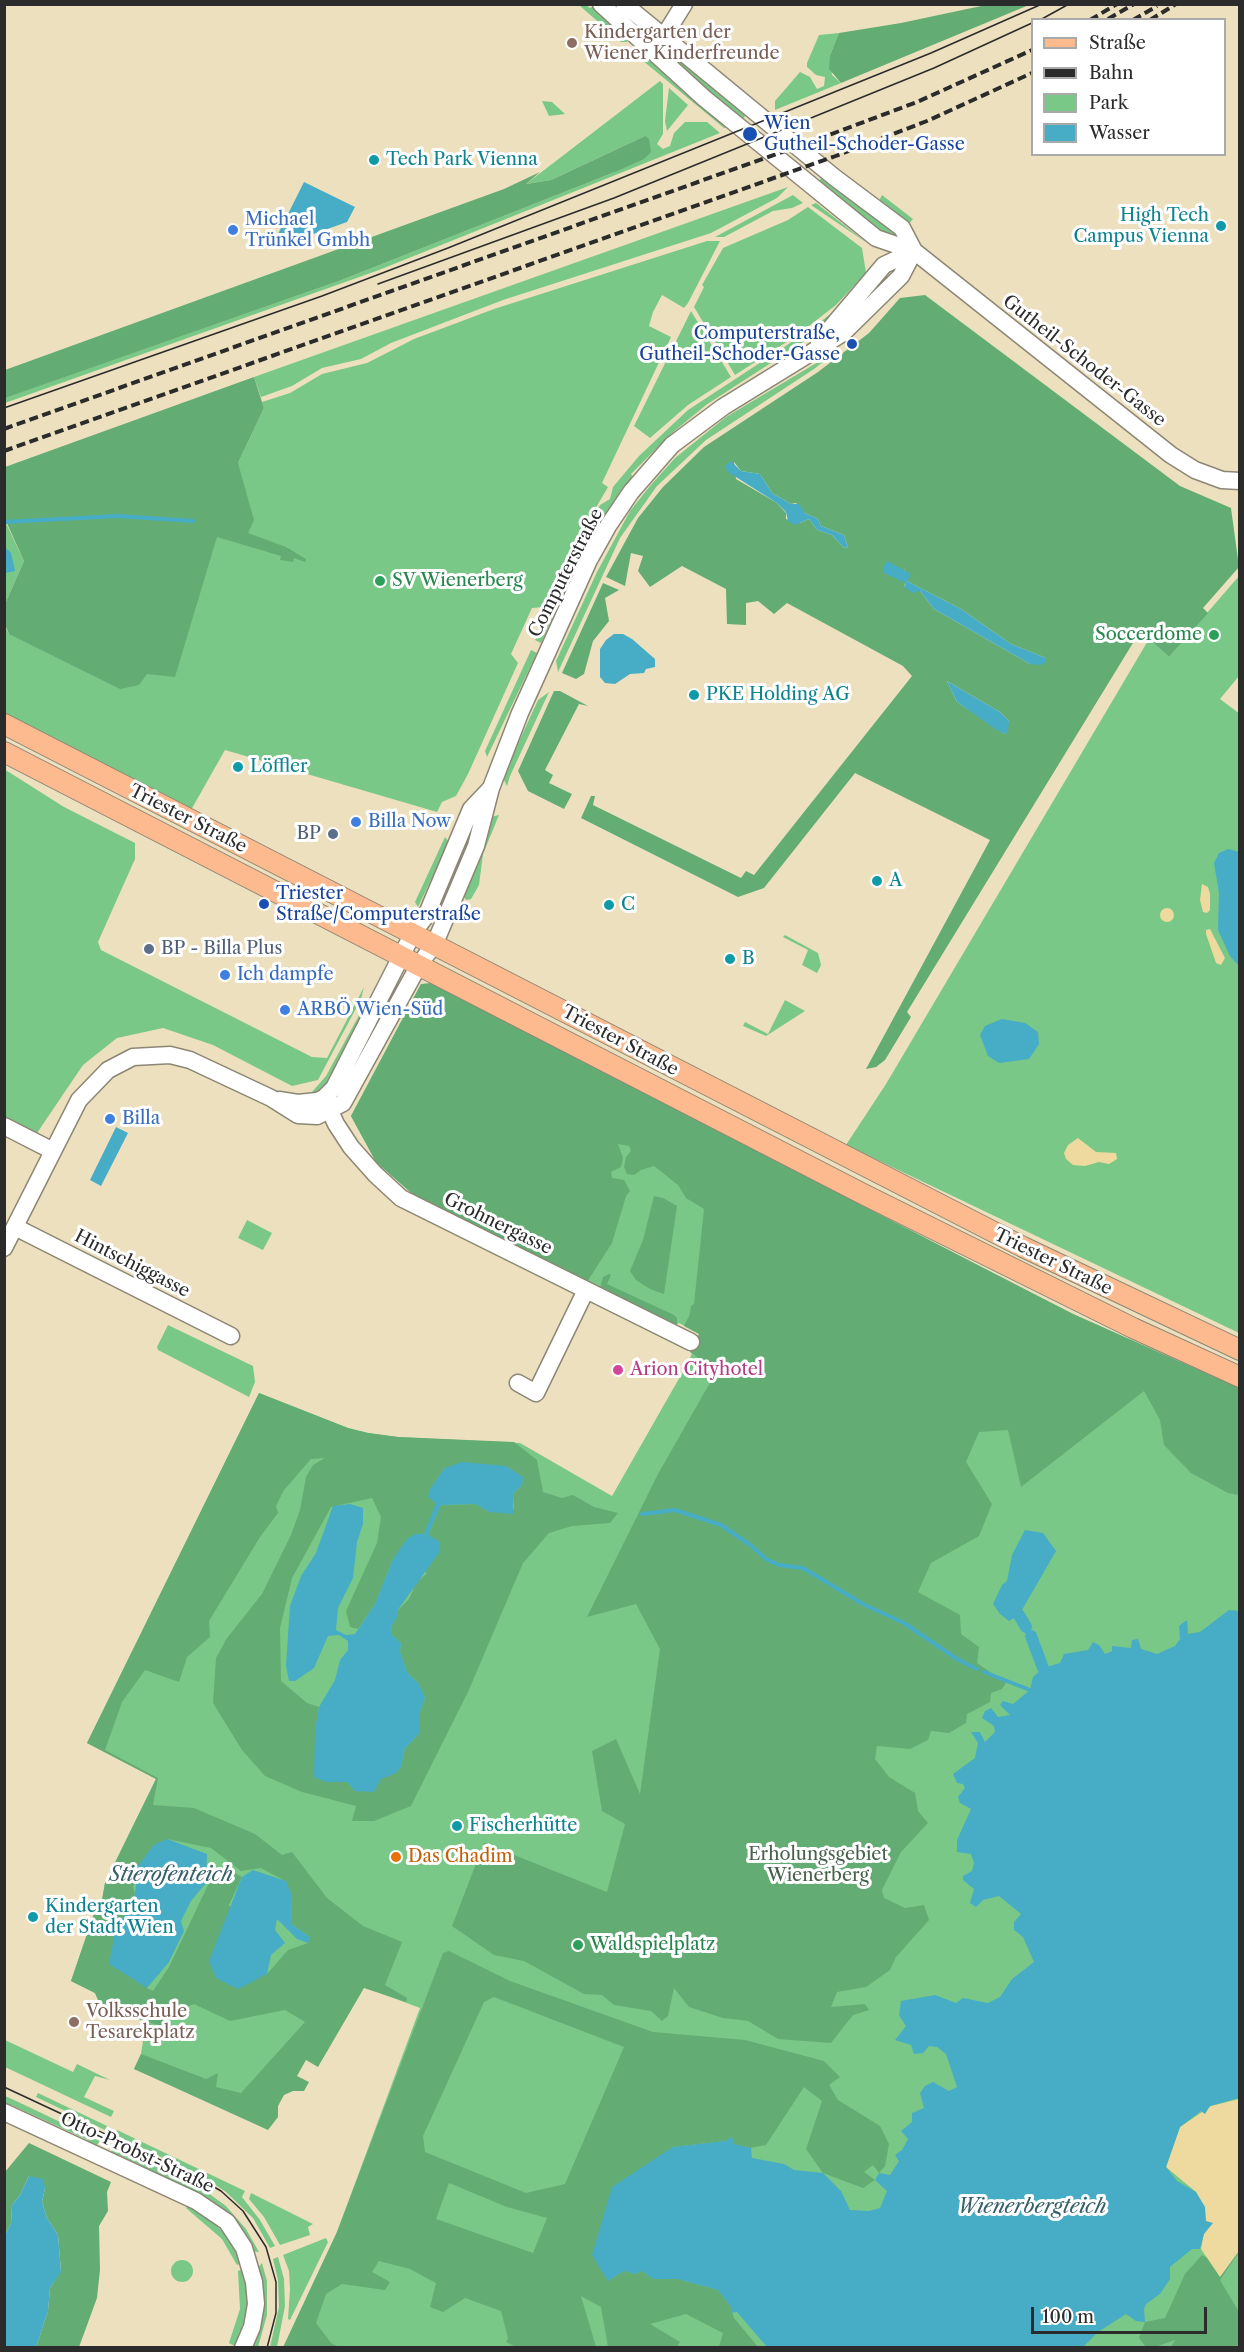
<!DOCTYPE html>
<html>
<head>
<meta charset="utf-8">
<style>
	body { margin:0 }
	#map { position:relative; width:1244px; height:2352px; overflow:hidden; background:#ede0bf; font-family:"Libre Caslon Text",serif }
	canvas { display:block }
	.frame { position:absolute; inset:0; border:6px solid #2b2b2b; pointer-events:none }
	.legend { position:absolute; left:1031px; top:18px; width:195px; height:138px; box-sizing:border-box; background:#fff; border:2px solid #aaa; margin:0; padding:8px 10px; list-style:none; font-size:18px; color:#2b2b2b }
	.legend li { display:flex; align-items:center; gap:12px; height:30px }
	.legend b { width:30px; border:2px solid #aaa }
	.scale { position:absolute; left:1031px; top:2307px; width:176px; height:27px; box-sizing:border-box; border:3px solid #2b2b2b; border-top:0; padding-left:8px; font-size:18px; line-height:21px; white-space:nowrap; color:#2b2b2b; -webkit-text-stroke:4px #fff; paint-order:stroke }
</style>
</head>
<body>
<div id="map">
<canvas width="1244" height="2352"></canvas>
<div class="frame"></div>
<ul class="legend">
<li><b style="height:8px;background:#fcba8e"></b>Straße</li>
<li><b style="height:8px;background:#2b2b2b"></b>Bahn</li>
<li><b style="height:16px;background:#7ac887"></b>Park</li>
<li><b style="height:16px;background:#47acc6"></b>Wasser</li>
</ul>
<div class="scale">100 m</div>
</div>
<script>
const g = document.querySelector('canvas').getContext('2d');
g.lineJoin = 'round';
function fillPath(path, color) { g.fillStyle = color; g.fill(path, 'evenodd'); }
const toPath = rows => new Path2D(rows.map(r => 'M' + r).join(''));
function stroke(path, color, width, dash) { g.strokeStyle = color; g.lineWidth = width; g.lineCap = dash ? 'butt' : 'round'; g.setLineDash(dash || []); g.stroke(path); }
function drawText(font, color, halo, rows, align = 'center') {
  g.font = font + ' "Libre Caslon Text",serif'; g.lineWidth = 6; g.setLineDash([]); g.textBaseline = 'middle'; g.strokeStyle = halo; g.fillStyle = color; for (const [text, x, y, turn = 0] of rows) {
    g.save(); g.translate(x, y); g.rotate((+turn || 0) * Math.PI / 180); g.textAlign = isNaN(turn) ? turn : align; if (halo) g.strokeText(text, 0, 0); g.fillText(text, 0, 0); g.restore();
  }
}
fillPath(toPath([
	[579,5,586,5,590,8,594,6,628,42,621,42],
	[839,33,830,55,832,75,841,83,775,110,775,101,800,72,810,77,817,89,824,86,825,77,816,75,807,67,807,63,819,35],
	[635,47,729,126,728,127,724,128,636,55],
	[669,50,746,115,741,121,666,54],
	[660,81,663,84,663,134,657,144,663,149,670,146,674,133,685,122,707,122,720,133,379,270,5,403,4,398,339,281,615,172,645,136,551,180,526,184],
	[669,88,688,105,667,131,665,121],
	[542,101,552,102,565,114,549,116],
	[823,176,892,230,896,236,881,231,818,182],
	[788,187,777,198,711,233,503,300,391,343,361,359,322,368,292,386,261,397,254,377],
	[793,195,803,203,792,208,773,211,724,237,715,237],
	[882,195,913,219,908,225,878,203],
	[816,203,867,243,811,205],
	[808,207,862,248,866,273,836,305,796,336,735,375,694,307,704,287,702,285,723,248,788,220],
	[707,241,720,241,688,303,684,308,662,295,653,312,649,326,671,337,602,483,608,487,569,554,544,607,532,608,511,654,518,663,468,774,456,796,442,802,437,812,225,750,191,810,5,714,4,625,9,634,238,463,264,408,262,402,290,393,322,374,367,363,414,339,494,309],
	[838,308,811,337,706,405,671,434,631,474,633,477,594,535,572,576,541,643,535,640,593,517,600,505,610,499,613,487,639,456,688,410,810,330],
	[691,311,731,377,688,405,650,438,634,426],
	[838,350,814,369,706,440,657,486,620,538,558,672,556,661,597,572,630,511,650,486,675,458,726,417],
	[4,519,24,561,5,604,4,604],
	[1239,576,1239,676,1220,699,1240,714,1239,1333,846,1145,886,1084,1149,639,1169,657],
	[531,650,537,653,487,757,485,751],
	[549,692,510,776,507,786,504,780,516,748,538,700],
	[4,769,64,807,135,843,135,859,98,942,101,950,312,1057,327,1058,364,987,361,999,318,1080,292,1086,213,1045,163,1028,117,1038,83,1065,35,1136,5,1118],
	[499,815,483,854,479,885,471,899,466,900,463,895,490,817],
	[445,837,449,842,418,907,415,902],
	[785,935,818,953,821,965,817,973,802,965,808,950,783,937],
	[421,984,1073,1314,1239,1388,1239,2347,283,2347,337,2232,420,2008,364,1987,298,2049,271,2111,177,2087,134,2069,141,2054,146,2022,99,2002,95,1993,71,1981,98,1902,102,1900,105,1883,156,1779,87,1743,259,1393,348,1428,368,1433,398,1437,520,1443,612,1496,689,1361,699,1334,679,1323,674,1326,416,1197,376,1162,351,1116],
	[785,1000,805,1011,766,1036,743,1026,745,1022,768,1034],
	[363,1008,368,1011,330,1082,311,1096,312,1092,326,1076],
	[247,1220,272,1233,263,1250,238,1238],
	[168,1325,253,1366,255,1382,249,1397,158,1350,157,1347],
	[5,2040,73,2072,77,2064,110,2080,95,2076,84,2097,114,2111,111,2117,5,2067],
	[38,2093,107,2126,105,2130,36,2097],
	[5,2096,12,2099,100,2141,96,2146,91,2145,87,2143,88,2140,11,2105,9,2107,5,2105],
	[117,2130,245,2191,242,2197,260,2220,275,2246,270,2248,253,2218,226,2192,205,2178,115,2135],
	[111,2146,197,2185,226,2206,246,2229,259,2252,250,2251,193,2191,119,2155,116,2157,112,2156],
	[251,2193,313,2224,308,2227,310,2235,280,2245,264,2217,249,2199],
	[188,2205,211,2220,227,2236,242,2263,237,2265,222,2239,186,2208],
	[326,2238,328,2242,290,2320,288,2319,290,2289,289,2271,283,2255],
	[278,2257,284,2279,285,2306,277,2347,270,2347,279,2307,278,2280,273,2259],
	'171 2271a11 11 0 1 1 22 0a11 11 0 1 1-22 0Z',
	[262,2263,267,2281,267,2315,258,2347,249,2348,257,2269],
	[245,2268,248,2307,236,2347,229,2343,240,2309,238,2271]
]), '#7ac887');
fillPath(toPath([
	[986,5,1029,5,841,83,829,69,830,55,839,33,901,23],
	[645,136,649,139,651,152,644,159,615,172,339,281,5,398,5,370,504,189,540,172,526,184,551,180],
	[925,295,1180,486,1231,508,1239,567,1203,608,1208,613,1169,657,1149,639,1136,638,907,1012,911,1017,885,1060,876,1067,866,1069,990,840,855,773,764,888,738,897,581,818,591,796,595,796,593,805,741,878,746,871,754,875,912,676,903,666,787,603,774,614,758,601,746,603,746,625,727,624,726,589,682,566,650,587,638,571,643,556,631,553,625,586,606,577,638,518,663,487,704,447,818,372,869,333,900,298],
	[734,462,741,471,760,474,772,493,791,504,796,503,805,513,818,519,821,526,844,535,848,547,844,548,832,535,817,530,809,519,800,523,786,519,786,513,777,503,736,479],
	[904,568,907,581,961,609,1011,644,1046,658,1030,664,934,609,920,591,904,586,906,583],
	[947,681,1000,712,1009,721,1005,734,957,702],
	[254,377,264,408,238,463,254,520,248,533,286,547,306,559,305,562,294,558,293,562,280,560,281,556,217,537,175,677,147,674,139,685,120,689,9,634,5,625,5,604,24,561,5,519,5,467],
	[603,583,619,590,605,598,609,621,593,641,584,674,576,679,562,673],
	[554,691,560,691,588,706,579,704,545,770,553,775,549,783,572,794,564,809,528,791,518,771],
	[431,983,1073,1314,1239,1388,1239,1495,1228,1493,1191,1473,1164,1445,1160,1420,1144,1391,1021,1487,1008,1430,979,1432,966,1462,992,1504,979,1536,931,1563,918,1592,960,1615,961,1634,979,1647,977,1663,1006,1683,1002,1689,991,1693,990,1702,967,1714,966,1723,949,1733,931,1731,928,1740,910,1749,877,1746,875,1759,889,1777,915,1793,918,1811,928,1823,901,1852,882,1890,884,1898,905,1908,924,1905,929,1920,896,1957,890,1970,866,1987,837,1992,831,2007,865,2004,869,2010,853,2015,831,2043,778,2039,748,2021,723,2018,689,2007,674,1988,668,2016,662,2021,651,2011,614,2005,602,1995,584,1994,524,1961,494,1955,452,1926,484,1843,607,1892,625,1824,602,1811,592,1751,616,1739,640,1794,660,1649,636,1604,587,1617,658,1474,711,1381,710,1366,690,1352,699,1334,684,1326,690,1314,691,1306,694,1304,704,1209,686,1198,678,1185,654,1166,641,1170,634,1175,627,1174,624,1167,626,1157,631,1151,629,1146,618,1144,623,1158,621,1167,611,1172,612,1178,624,1180,630,1191,626,1196,612,1243,587,1282,416,1197,376,1162,351,1116,421,984],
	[654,1196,663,1198,677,1206,664,1294,650,1289,636,1280,630,1271,643,1240],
	[609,1274,611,1275,607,1284,674,1315,677,1318,677,1325,600,1289,603,1277],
	[259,1393,348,1428,368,1433,398,1437,514,1442,537,1460,543,1492,562,1498,573,1495,594,1507,618,1513,610,1523,572,1526,549,1533,523,1563,468,1692,411,1806,374,1821,352,1821,356,1806,302,1792,265,1776,242,1750,213,1703,216,1658,227,1638,262,1594,291,1535,300,1510,306,1477,313,1465,325,1458,311,1459,284,1490,276,1506,278,1513,260,1537,209,1621,210,1637,187,1657,179,1682,145,1670,122,1702,105,1750,158,1778,153,1805,194,1808,255,1834,282,1855,292,1852,327,1898,363,1926,402,1942,385,1985,407,1998,406,2002,364,1988,318,2067,306,2060,297,2076,309,2082,304,2091,293,2091,284,2095,278,2106,278,2117,268,2130,134,2069,141,2054,206,2079,218,2073,216,2087,241,2093,305,2022,285,2010,230,2021,194,2004,170,2014,168,2024,164,2027,123,2014,99,2002,95,1993,71,1981,98,1902,102,1900,105,1883,156,1779,87,1743],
	[506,1466,523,1477,522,1485,513,1494,514,1509,489,1512,476,1504,441,1505,428,1535,426,1574,416,1583,409,1599,397,1611,397,1617,391,1627,392,1635,401,1643,400,1652,407,1672,419,1684,425,1698,419,1715,419,1734,405,1748,401,1767,355,1791,347,1782,326,1782,315,1731,319,1707,307,1703,281,1681,280,1628,292,1578,331,1507,372,1498,381,1517,377,1543,346,1611,350,1627,358,1629,375,1604,393,1559,424,1534,437,1503,430,1489,445,1468],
	[167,1839,211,1848,241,1871,261,1868,285,1881,292,1896,291,1924,310,1937,308,1943,288,1950,267,1974,229,1905,242,1877,225,1868,208,1885,169,1967,153,1991,147,1988,115,1932,135,1894,133,1886],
	[449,1951,510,1981,653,2032,745,2040,824,2061,840,2077,829,2085,838,2100,880,2126,889,2144,885,2166,879,2173,873,2165,864,2172,875,2180,863,2188,823,2173,806,2149,822,2101,804,2087,766,2145,750,2148,734,2144,732,2137,725,2141,673,2147,608,2281,624,2271,635,2274,642,2271,653,2279,678,2279,718,2290,731,2307,734,2318,758,2347,719,2347,723,2333,686,2314,650,2324,680,2342,677,2347,608,2347,601,2307,581,2296,596,2347,516,2347,506,2342,508,2338,501,2311,465,2298,443,2312,430,2307,436,2283,410,2269,379,2261,372,2272,390,2282,385,2290,342,2284,326,2294,316,2323,331,2343,339,2347,283,2348,337,2232,443,1953],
	[494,1997,624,2047,565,2184,526,2193,425,2152,423,2136,484,2002],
	[449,2183,507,2207,547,2218,533,2253,436,2219],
	[29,2143,111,2182,107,2192,108,2211,99,2226,100,2270,97,2298,79,2347,36,2347,48,2311,50,2288,61,2271,58,2235,47,2218,42,2202,45,2188,29,2176,20,2195,12,2205,11,2223,5,2235,5,2172],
	[1239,2172,1239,2252,1220,2280,1239,2312,1239,2347,1171,2347,1175,2340,1155,2347,1146,2347,1139,2338,1145,2322,1165,2318,1185,2274,1202,2255,1215,2262]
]), '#63ac74');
fillPath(toPath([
	[1202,884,1208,887,1210,894,1210,910,1207,913,1203,912,1200,900],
	'1160 915a7 7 0 1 1 14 0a7 7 0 1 1-14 0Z',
	[1210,929,1225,958,1221,965,1216,963,1206,934,1206,930],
	[1078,1138,1096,1152,1116,1153,1117,1159,1109,1164,1099,1162,1085,1166,1073,1165,1066,1159,1064,1153,1068,1145],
	[1239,2099,1239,2251,1220,2277,1201,2249,1206,2221,1196,2192,1166,2167,1180,2127,1211,2106]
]), '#eeda9e');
fillPath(toPath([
	[304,182,355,207,347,222,285,244,275,240],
	[731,461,741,471,760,474,772,493,791,504,799,504,805,513,818,519,821,526,844,535,848,547,844,548,832,535,817,530,809,519,795,525,788,521,786,512,777,503,728,472,725,466],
	[5,547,11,553,15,571,5,573],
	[887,561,911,574,907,581,961,609,1011,644,1046,658,1046,662,1041,665,1030,664,934,609,920,591,913,593,904,587,906,583,884,573,883,568],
	[614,634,623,634,632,639,655,659,655,667,646,669,644,673,630,674,615,684,605,683,600,677,600,649,606,640],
	[947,681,1000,712,1009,721,1008,732,1005,734,997,730,957,702],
	[1228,849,1239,852,1239,966,1230,956,1218,930,1219,893,1214,863,1219,853],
	[1002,1019,1025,1023,1038,1032,1039,1044,1029,1059,999,1063,988,1056,980,1035,985,1026],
	[116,1127,128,1133,101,1186,90,1180],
	[462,1462,506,1466,523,1477,522,1485,513,1494,513,1514,489,1512,476,1504,441,1505,428,1535,440,1542,439,1553,397,1611,397,1617,391,1627,392,1635,401,1643,400,1652,407,1672,419,1684,425,1698,419,1715,419,1734,405,1748,401,1767,396,1773,381,1779,374,1792,355,1791,347,1782,326,1782,314,1777,315,1730,319,1707,335,1680,340,1660,348,1650,348,1641,339,1635,328,1636,314,1668,295,1681,289,1681,286,1666,290,1606,301,1576,316,1553,333,1506,350,1504,363,1508,363,1524,357,1542,353,1578,338,1608,336,1630,346,1635,355,1634,375,1604,393,1559,407,1539,415,1534,424,1534,436,1503,428,1497,430,1489,445,1468],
	[1025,1530,1043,1533,1056,1551,1019,1615,1009,1621,1000,1614,993,1604,1002,1585,1007,1581,1012,1555],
	[1229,1610,1240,1611,1239,2098,1210,2106,1205,2114,1201,2111,1180,2127,1166,2167,1177,2181,1196,2192,1205,2207,1206,2221,1213,2223,1204,2234,1200,2249,1192,2249,1170,2267,1170,2279,1160,2294,1146,2304,1144,2309,1145,2322,1136,2321,1126,2314,1098,2332,1083,2347,767,2347,737,2312,731,2313,731,2307,718,2290,678,2279,653,2279,642,2271,635,2274,624,2271,608,2281,592,2255,612,2187,673,2147,725,2141,732,2137,734,2144,751,2148,752,2158,784,2164,794,2170,823,2173,841,2191,850,2210,869,2211,880,2208,887,2191,875,2180,879,2173,890,2175,899,2161,895,2155,902,2150,908,2139,901,2131,912,2122,912,2113,924,2108,920,2093,925,2086,933,2082,949,2091,957,2087,946,2054,937,2047,929,2046,923,2053,914,2054,911,2045,895,2040,906,2026,899,2015,901,2001,935,1995,956,2003,963,1998,988,2003,1000,1997,1012,1979,1034,1962,1023,1937,1014,1930,1014,1922,1021,1914,999,1896,983,1900,976,1907,970,1903,974,1889,963,1880,963,1876,972,1871,974,1863,971,1854,957,1852,957,1840,971,1809,960,1803,958,1797,965,1788,963,1784,957,1783,953,1774,975,1758,978,1743,971,1732,980,1732,985,1742,995,1732,994,1726,982,1718,985,1711,991,1708,998,1717,1010,1715,1000,1705,1003,1701,1013,1704,1030,1690,1033,1677,1043,1668,1060,1663,1064,1654,1088,1650,1093,1642,1099,1645,1105,1654,1112,1651,1112,1646,1131,1648,1132,1640,1138,1639,1141,1649,1157,1654,1175,1646,1180,1639,1179,1626,1187,1620,1188,1634,1200,1632],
	[167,1839,207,1854,206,1883,191,1901,181,1921,184,1931,169,1962,147,1988,109,1964,115,1932,135,1894,138,1866,154,1845],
	[253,1870,286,1881,292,1896,291,1924,310,1937,308,1943,297,1939,277,1919,275,1930,285,1943,271,1955,267,1974,238,1989,216,1978,209,1961,242,1877],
	[29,2176,43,2179,45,2188,42,2202,47,2218,58,2235,61,2272,50,2288,48,2311,36,2347,5,2347,5,2235,11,2223,12,2205,20,2195]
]), '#47acc6');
stroke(toPath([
	[4,522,118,516,193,521],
	[642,1514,675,1510,721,1525,749,1544,766,1559,779,1565,803,1568,863,1604,904,1623,957,1659,977,1669],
	[984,1672,1030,1690]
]), '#47acc6', 4);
stroke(toPath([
	[1019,1615,1026,1627],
	[1031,1636,1043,1668]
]), '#47acc6', 12);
const minor = toPath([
	[601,4,704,98,876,238,914,251,1171,455,1195,470,1222,480,1240,481],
	[624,4,834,177,902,228,914,251],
	[658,46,684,4],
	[819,342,884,265,914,251],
	[324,1098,336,1124,351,1147,375,1174,401,1198,691,1342],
	[279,1100,298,1103,317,1101,324,1098,334,1088,413,933,426,916,471,809,491,788],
	[4,1126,53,1151],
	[15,1227,231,1336],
	[4,1248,79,1100,108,1070,133,1057,170,1055,190,1060,271,1098,298,1115,317,1116,343,1103,419,965,435,943,476,846,491,788,520,713,589,560,608,526,631,492,672,445,723,407,843,333,901,276,914,251],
	[518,1383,536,1393,586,1290],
	[4,2112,196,2201,227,2222,244,2248,254,2282,256,2304,252,2327,243,2348]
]);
const major = toPath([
	[4,724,1023,1247,1240,1350],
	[4,752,865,1195,1133,1328,1240,1377]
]);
stroke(minor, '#8c8675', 19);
stroke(major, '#8c8675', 22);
stroke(minor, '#fff', 16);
stroke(major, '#fcba8e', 20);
stroke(toPath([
	[1040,20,1069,4],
	[378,284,614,198,934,68,1032,23],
	[4,408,322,296,448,248,931,53,1042,4],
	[4,2087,199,2178,221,2191,243,2211,266,2247,276,2282,276,2313,267,2348]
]), '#2b2b2b', 1.5);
stroke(toPath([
	[1108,19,1134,4],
	[1090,20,1117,4],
	[1133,20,1157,6],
	[1150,20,1176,4],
	[4,429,813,141,917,102,1032,50],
	[4,451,833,157,927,121,1032,73]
]), '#2b2b2b', 4, [9, 4.5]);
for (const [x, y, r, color] of [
	[572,43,6,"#8d6e63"],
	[750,134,8,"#1a4fb4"],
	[374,160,6,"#0f9aa8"],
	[1221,226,6,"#0f9aa8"],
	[233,230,6,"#3f7fe0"],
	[852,344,6,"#1a4fb4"],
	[380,581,6,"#2e9e5b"],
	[1214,635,6,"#2e9e5b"],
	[694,695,6,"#0f9aa8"],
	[238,767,6,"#0f9aa8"],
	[356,822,6,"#3f7fe0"],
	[333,834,6,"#5c6f8a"],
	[877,881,6,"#0f9aa8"],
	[264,904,6,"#1a4fb4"],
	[609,905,6,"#0f9aa8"],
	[149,949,6,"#5c6f8a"],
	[730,959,6,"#0f9aa8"],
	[225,975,6,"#3f7fe0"],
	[285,1010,6,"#3f7fe0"],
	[110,1119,6,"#3f7fe0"],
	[618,1370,6,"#d1479c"],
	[457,1826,6,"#0f9aa8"],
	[396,1857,6,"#e8710a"],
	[33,1917,6,"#0f9aa8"],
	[578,1945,6,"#2e9e5b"],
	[74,2022,6,"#8d6e63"]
]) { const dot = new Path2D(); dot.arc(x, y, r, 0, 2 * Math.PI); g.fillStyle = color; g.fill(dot); stroke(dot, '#fff', 2); }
drawText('18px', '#785e54', '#fff', [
	["Kindergarten der",584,33],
	["Wiener Kinderfreunde",584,54],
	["Volksschule",86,2012],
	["Tesarekplatz",86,2033]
], 'left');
drawText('18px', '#164399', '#fff', [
	["Wien",764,124],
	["Gutheil-Schoder-Gasse",764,145],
	["Computerstraße,",840,334,"right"],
	["Gutheil-Schoder-Gasse",840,355,"right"],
	["Triester",276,894],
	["Straße/Computerstraße",276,915]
], 'left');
drawText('18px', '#0d838f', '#fff', [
	["Tech Park Vienna",386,160],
	["High Tech",1209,216,"right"],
	["Campus Vienna",1209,237,"right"],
	["PKE Holding AG",706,695],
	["Löffler",250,767],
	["A",889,881],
	["C",621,905],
	["B",742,959],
	["Fischerhütte",469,1826],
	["Kindergarten",45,1907],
	["der Stadt Wien",45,1928]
], 'left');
drawText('18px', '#366cbe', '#fff', [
	["Michael",245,220],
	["Trünkel Gmbh",245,241],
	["Billa Now",368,822],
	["Ich dampfe",237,975],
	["ARBÖ Wien-Süd",297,1010],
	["Billa",122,1119]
], 'left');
drawText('18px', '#2b2b2b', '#fff', [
	["Gutheil-Schoder-Gasse",1084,361,38],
	["Computerstraße",566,573,-63],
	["Triester Straße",188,819,27],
	["Triester Straße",620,1041,28],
	["Grohnergasse",498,1224,26],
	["Triester Straße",1053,1262,26],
	["Hintschiggasse",132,1264,27],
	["Otto-Probst-Straße",137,2153,25]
]);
drawText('18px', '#27864d', '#fff', [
	["SV Wienerberg",392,581],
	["Soccerdome",1202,635,"right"],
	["Waldspielplatz",590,1945]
], 'left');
drawText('18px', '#4e5e75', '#fff', [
	["BP",321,834],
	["BP - Billa Plus",161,949,"left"]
], 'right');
drawText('18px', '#b23c85', '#fff', [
	["Arion Cityhotel",630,1370]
], 'left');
drawText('18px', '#47624b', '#fff', [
	["Erholungsgebiet",818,1855],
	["Wienerberg",818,1876]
]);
drawText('18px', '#c56008', '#fff', [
	["Das Chadim",408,1857]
], 'left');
drawText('italic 20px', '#365f69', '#fff', [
	["Stierofenteich",171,1875],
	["Wienerbergteich",1032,2207]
]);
</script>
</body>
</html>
